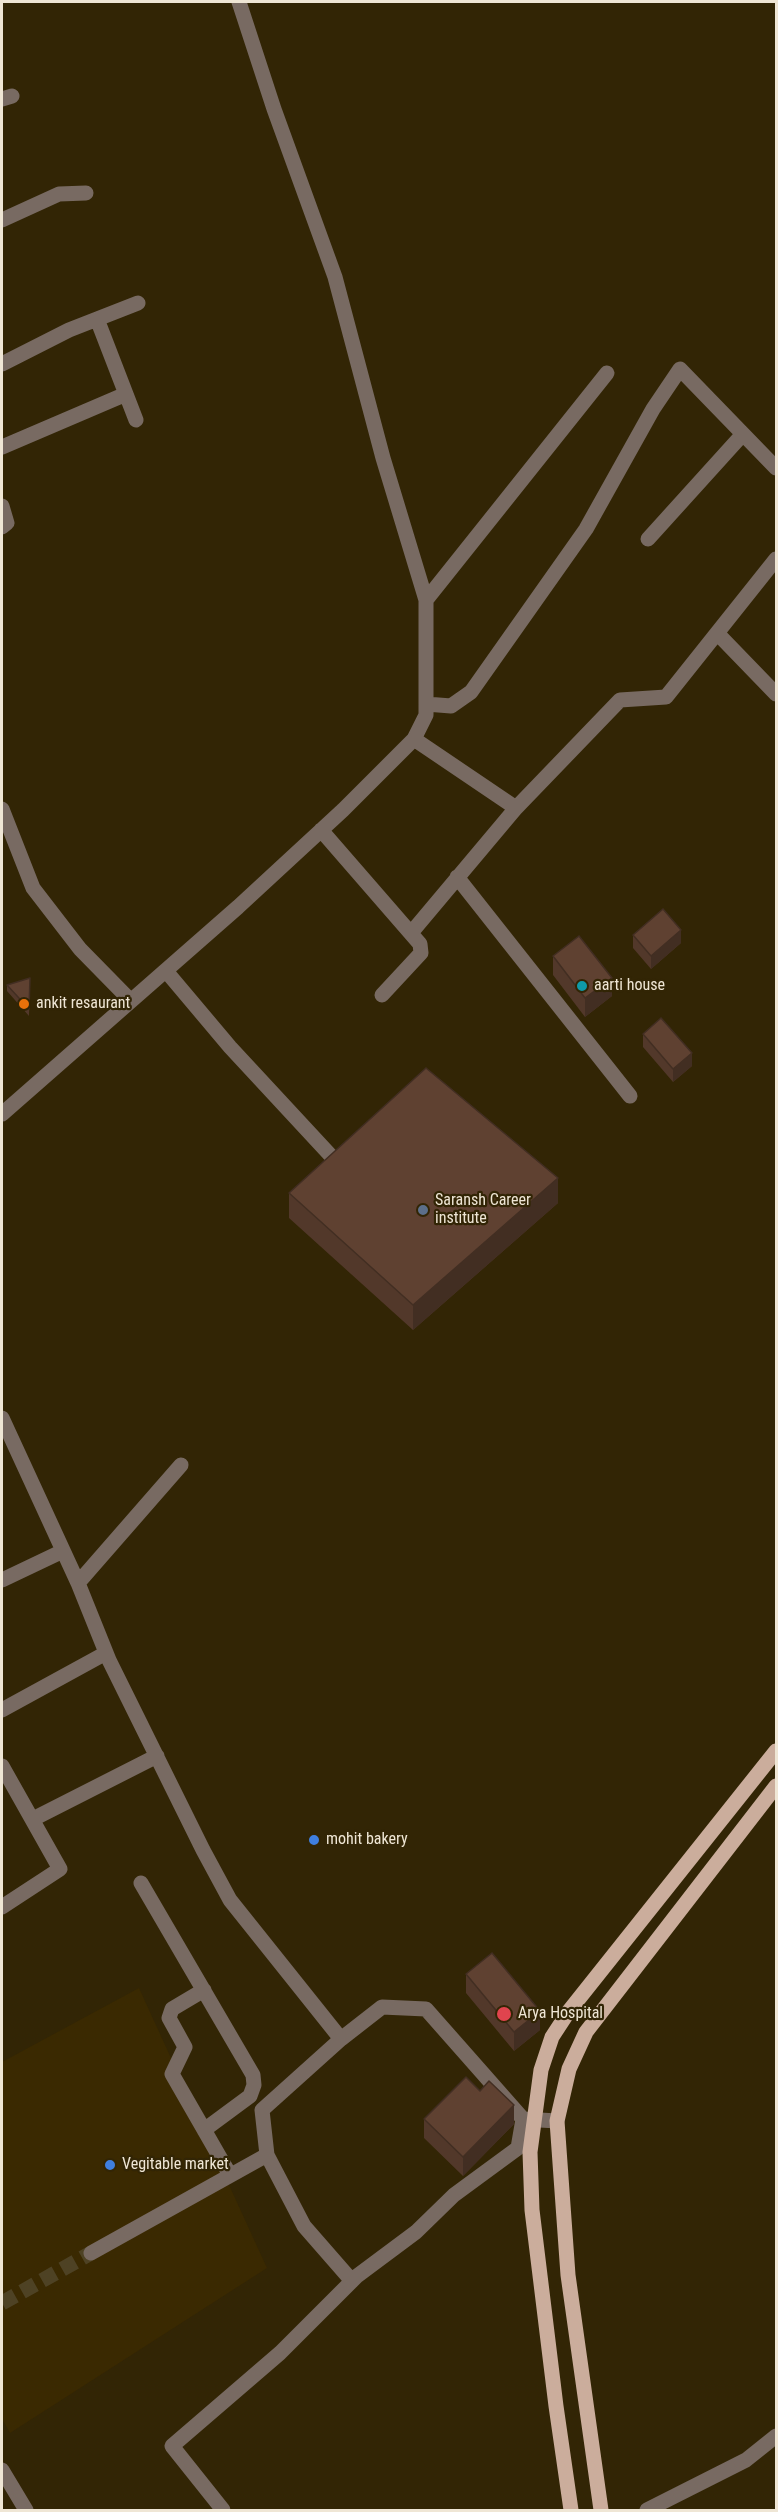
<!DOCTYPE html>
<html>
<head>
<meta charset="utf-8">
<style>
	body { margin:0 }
	#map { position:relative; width:778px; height:2512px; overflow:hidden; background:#322505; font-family:"Roboto Condensed",sans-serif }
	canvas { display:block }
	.frame { position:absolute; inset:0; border:3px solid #efe6d5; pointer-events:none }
</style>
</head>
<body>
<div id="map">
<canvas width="778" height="2512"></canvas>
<div class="frame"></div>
</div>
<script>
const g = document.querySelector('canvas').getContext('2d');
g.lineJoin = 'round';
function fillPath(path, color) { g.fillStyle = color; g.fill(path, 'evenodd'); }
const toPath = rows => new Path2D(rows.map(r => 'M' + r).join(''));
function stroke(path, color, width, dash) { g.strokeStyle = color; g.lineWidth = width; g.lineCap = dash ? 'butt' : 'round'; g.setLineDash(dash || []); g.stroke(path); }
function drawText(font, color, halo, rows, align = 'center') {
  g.font = font + ' "Roboto Condensed",sans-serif'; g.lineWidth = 4.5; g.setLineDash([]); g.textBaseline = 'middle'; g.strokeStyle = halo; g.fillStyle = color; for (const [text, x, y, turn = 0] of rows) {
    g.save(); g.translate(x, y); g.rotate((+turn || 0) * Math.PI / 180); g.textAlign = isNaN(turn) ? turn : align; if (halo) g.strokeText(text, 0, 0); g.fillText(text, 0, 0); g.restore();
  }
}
fillPath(toPath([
	[139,1988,267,2268,10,2433,2,2419,2,2062]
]), '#3a2901');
stroke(toPath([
	[2,2303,91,2253]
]), '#4e4224', 15, [15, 8]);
stroke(toPath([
	[2,99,12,96],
	[2,220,59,194,86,193],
	[97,319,136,420],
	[2,364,69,330,138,303],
	[2,447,126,394],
	[2,506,7,523,2,527],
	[648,539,743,434],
	[776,559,717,633,776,694],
	[426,600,607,373],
	[426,704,451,706,471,692,586,529,653,409,680,369,776,468],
	[414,739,516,808,620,700,666,697,717,633],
	[2,809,33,888,80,949,131,1001],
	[321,830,420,944,421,953,382,995],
	[457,877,630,1096],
	[411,933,516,808],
	[166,971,230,1047,332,1157],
	[2,1114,238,907,343,810,414,739,426,715,426,600,383,458,335,277,274,109,239,2],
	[2,1418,78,1583,109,1660,203,1850,230,1900,341,2039],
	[2,1580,63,1551],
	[78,1583,181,1465],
	[2,1710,106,1653],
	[2,1766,60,1869,2,1907],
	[33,1819,157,1756],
	[141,1883,253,2075,254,2085,250,2096,204,2130],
	[204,1990,172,2009,169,2018,185,2047,172,2074,230,2175],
	[91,2253,267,2155],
	[352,2281,304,2226,267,2155,262,2110,341,2039,382,2007,426,2009,523,2119,557,2121],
	[2,2470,26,2510],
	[223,2510,172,2446,280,2353,357,2276,416,2232,454,2195,518,2148,523,2119],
	[647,2510,746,2460,776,2436]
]), '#786a62', 15);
stroke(toPath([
	[571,2510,556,2406,532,2210,530,2152,541,2070,552,2037,569,2011,776,1751],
	[601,2510,568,2275,557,2121,569,2069,586,2032,776,1786]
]), '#cbad9c', 15);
fillPath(toPath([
	[633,935,681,943,651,969,633,948],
	[553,956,612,996,585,1017,553,975],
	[30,978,29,1016,7,991,7,985],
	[643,1034,692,1066,673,1082,643,1047],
	[289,1193,558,1203,413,1330,289,1218],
	[466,1974,540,2030,514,2051,466,1993],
	[424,2119,514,2124,463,2176,424,2138]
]), '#52382a');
fillPath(toPath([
	[681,930,681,943,651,969,651,956],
	[612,978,612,996,585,1017,585,998],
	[692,1053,692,1066,673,1082,673,1069],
	[558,1178,558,1203,413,1330,413,1305],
	[540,2011,540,2030,514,2051,514,2032],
	[514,2105,514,2124,463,2176,463,2157]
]), '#422e22');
const building = toPath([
	[663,909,681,930,651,956,633,935,663,909],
	[579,936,612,978,585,998,553,956,579,936],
	[30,978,29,1009,7,985,30,978],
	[661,1018,692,1053,673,1069,643,1034,661,1018],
	[426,1068,558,1178,413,1305,289,1193,426,1068],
	[492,1953,540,2011,514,2032,466,1974,492,1953],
	[466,2077,480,2091,489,2081,514,2105,463,2157,424,2119,466,2077]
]);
fillPath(building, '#5f4131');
stroke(building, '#422e22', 1.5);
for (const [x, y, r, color] of [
	[582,986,6,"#0f9aa8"],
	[24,1004,6,"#e8710a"],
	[423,1210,6,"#5c6f8a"],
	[314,1840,6,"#3f7fe0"],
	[504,2014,8,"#e0444e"],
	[110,2165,6,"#3f7fe0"]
]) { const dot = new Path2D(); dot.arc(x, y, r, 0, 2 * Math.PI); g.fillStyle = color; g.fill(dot); stroke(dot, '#322505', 2); }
drawText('16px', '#efe6d5', '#322505', [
	["aarti house",594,986],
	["ankit resaurant",36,1004],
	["Saransh Career",435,1201],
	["institute",435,1219],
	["mohit bakery",326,1840],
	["Arya Hospital",518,2014],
	["Vegitable market",122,2165]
], 'left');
</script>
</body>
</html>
